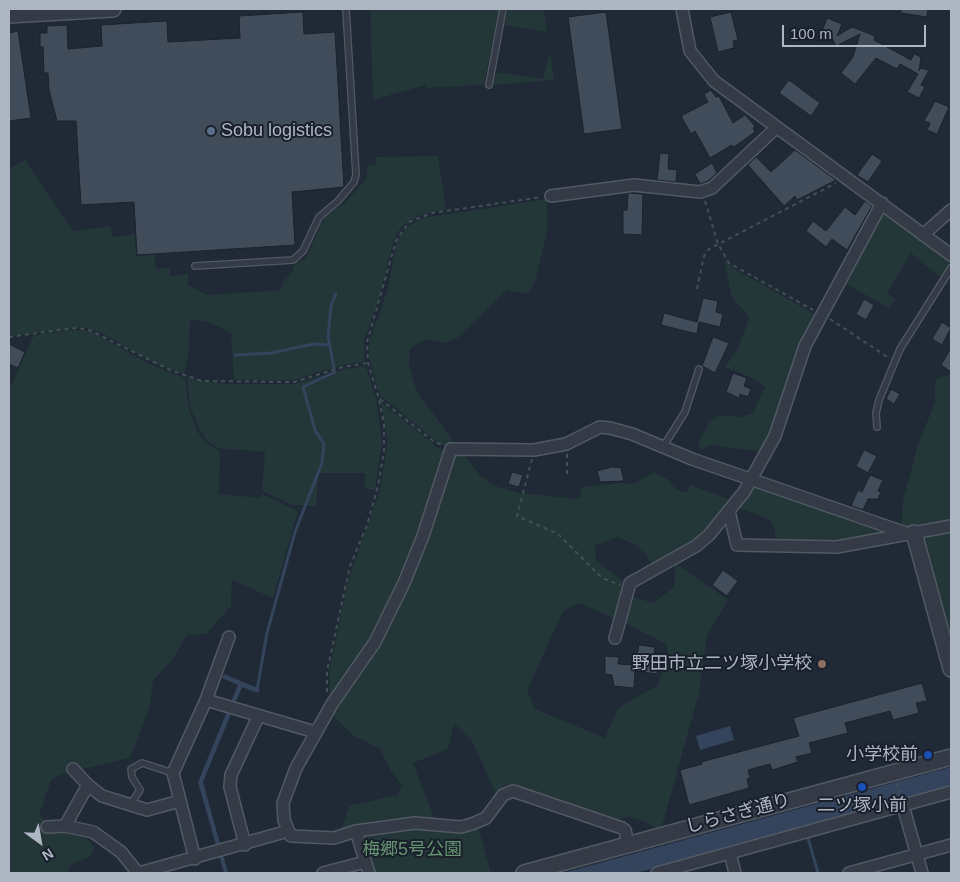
<!DOCTYPE html>
<html>
<head>
<meta charset="utf-8">
<style>
	body { margin:0 }
	#map { position:relative; width:960px; height:882px; overflow:hidden; background:#202936; font-family:Helvetica,sans-serif }
	canvas { display:block }
	.frame { position:absolute; inset:0; border:10px solid #aeb6c3; pointer-events:none }
	.north { position:absolute; left:15px; top:817px; width:50px; height:50px; -webkit-text-stroke:4px #19202b; paint-order:stroke; rotate:148deg; font-size:14px; font-weight:700; line-height:20px; text-align:center; color:#aeb6c3 }
	.north::after { content:''; display:block; margin:auto; width:18px; height:22px; background:#aeb6c3; clip-path:polygon(50% 0,100% 100%,50% 72%,0 100%) }
	.scale { position:absolute; left:782px; top:25px; width:144px; height:22px; box-sizing:border-box; border:2px solid #aeb6c3; border-top:0; padding-left:6px; font-size:15px; line-height:18px; white-space:nowrap; color:#aeb6c3; -webkit-text-stroke:4px #19202b; paint-order:stroke }
</style>
</head>
<body>
<div id="map">
<canvas width="960" height="882"></canvas>
<div class="frame"></div>
<div class="north">N</div>
<div class="scale">100 m</div>
</div>
<script>
const g = document.querySelector('canvas').getContext('2d');
g.lineJoin = 'round';
function fillPath(path, color) { g.fillStyle = color; g.fill(path, 'evenodd'); }
const toPath = rows => new Path2D(rows.map(r => 'M' + r).join(''));
function stroke(path, color, width, dash) { g.strokeStyle = color; g.lineWidth = width; g.lineCap = dash ? 'butt' : 'round'; g.setLineDash(dash || []); g.stroke(path); }
function drawText(font, color, halo, rows, align = 'center') {
  g.font = font + ' Helvetica,"Noto Sans JP",sans-serif'; g.lineWidth = 4; g.setLineDash([]); g.textBaseline = 'middle'; g.strokeStyle = halo; g.fillStyle = color; for (const [text, x, y, turn = 0] of rows) {
    g.save(); g.translate(x, y); g.rotate((+turn || 0) * Math.PI / 180); g.textAlign = isNaN(turn) ? turn : align; if (halo) g.strokeText(text, 0, 0); g.fillText(text, 0, 0); g.restore();
  }
}
fillPath(toPath([
	[370,9,499,9,484,85,426,88,425,85,373,100],
	[508,9,544,9,547,32,505,25],
	[550,51,554,80,494,85,496,72,543,79],
	[438,156,446,209,420,215,405,224,397,233,392,246,380,295,364,341,364,362,343,365,293,380,234,380,231,333,206,321,192,320,190,321,189,352,184,374,156,364,100,332,82,327,9,336,9,169,25,160,73,231,111,226,112,237,135,234,136,256,154,255,156,269,170,268,171,276,188,274,188,285,207,295,281,290,282,283,292,273,295,263,304,259,308,254,324,218,345,203,367,178,367,166,376,165,376,157],
	[547,199,547,232,535,282,528,294,507,290,457,338,445,343,425,339,410,349,409,367,417,392,457,446,441,445,380,395,369,358,369,343,388,288,397,241,408,226,423,218],
	[882,209,951,260,951,265,942,279,911,253,887,293,896,300,889,308,842,282],
	[724,258,733,268,818,316,765,452,710,445,701,450,697,445,709,423,719,415,740,417,753,413,765,387,752,378,725,367,739,347,749,317,731,296],
	[74,330,88,331,100,336,149,364,185,378,189,410,198,432,204,441,220,452,219,494,261,498,262,494,298,511,273,598,232,580,231,606,206,634,187,635,172,660,153,681,150,706,130,758,61,774,51,780,39,815,49,823,88,840,95,848,89,857,72,864,67,873,9,873,9,390,34,335],
	[366,366,376,399,382,441,375,490,365,489,365,473,319,473,316,506,292,505,262,491,265,452,218,448,207,441,200,430,191,410,187,378,223,384,295,384,344,369],
	[951,374,951,521,901,528,903,500,918,445,935,402,935,383,938,378],
	[381,402,438,448,445,451,426,520,374,641,333,695,330,694,329,671,349,577,379,493,386,455,387,439],
	[462,453,480,475,495,486,519,493,580,499,582,487,621,483,633,484,654,472,667,479,675,488,682,492,687,491,691,485,734,501,708,533,654,567,647,556,636,545,617,537,595,546,596,560,622,581,624,589,618,620,579,603,563,611,527,691,535,709,605,738,618,708,658,685,668,656,666,644,623,622,629,596,653,603,674,587,675,563,728,600,707,635,699,693,662,826,655,828,644,821,630,817,611,820,535,795,515,784,505,785,496,794,472,741,454,723,448,749,413,763,435,820,398,819,369,822,342,829,349,806,397,795,402,786,391,771,380,749,353,735,330,713,377,642,454,454],
	[752,482,896,531,836,542,775,542,775,531,772,523,764,517,736,507],
	[951,531,951,640,947,638,921,542,925,535],
	[478,827,491,873,373,873,362,834,392,828]
]), '#233638');
fillPath(toPath([
	[224,674,260,689,258,693,242,687,203,782,228,873,224,873,198,782,238,685,222,678],
	[730,726,734,740,700,750,696,736],
	[951,767,951,786,663,866,635,873,563,873]
]), '#34445d');
stroke(toPath([
	[235,355,271,353,313,344,329,345],
	[334,368,328,336,331,306,336,294],
	[257,690,267,633,295,532,322,463,324,444,315,430,303,387,335,372],
	[808,838,818,873]
]), '#34445d', 3);
const building = toPath([
	[901,9,928,9,927,17,901,13,901,9],
	[303,12,304,34,335,32,344,187,292,192,295,245,137,255,134,202,81,205,76,121,57,121,49,90,48,73,44,73,43,47,40,47,40,33,47,33,47,26,67,25,68,49,102,46,101,25,167,21,168,42,240,38,239,16,303,12],
	[606,12,622,129,584,134,568,17,606,12],
	[731,12,738,40,733,41,734,48,718,52,710,17,731,12],
	[827,18,842,24,837,36,852,27,875,36,874,40,911,60,914,54,921,57,919,71,920,68,929,70,921,85,925,87,919,98,907,92,918,74,900,64,897,69,876,58,855,84,841,73,853,57,860,34,836,46,830,34,826,42,819,39,827,18],
	[18,31,31,118,9,121,9,33,18,31],
	[789,80,820,103,811,116,779,93,789,80],
	[711,90,716,97,719,96,733,123,745,115,755,126,753,128,755,132,734,147,732,145,710,158,695,131,691,134,681,116,708,102,704,94,711,90],
	[935,101,949,107,937,134,927,130,930,123,924,121,935,101],
	[795,150,836,180,797,200,795,196,784,206,748,165,756,157,771,172,795,150],
	[660,153,669,154,668,169,677,170,676,182,657,180,660,153],
	[872,154,882,161,868,182,857,175,872,154],
	[712,163,717,173,708,181,700,184,695,174,712,163],
	[628,193,643,194,642,235,623,234,623,210,627,210,628,193],
	[865,201,872,206,847,250,832,239,826,247,806,231,813,221,826,231,845,207,855,215,865,201],
	[703,298,718,301,716,312,723,314,720,327,699,322,697,334,661,325,664,313,697,322,703,298],
	[864,299,874,305,866,320,856,314,864,299],
	[942,322,951,328,942,345,932,339,942,322],
	[713,337,729,343,715,373,702,366,713,337],
	[9,344,25,352,18,368,9,364,9,344],
	[951,348,951,372,941,365,951,348],
	[733,373,747,378,744,386,751,389,748,397,740,394,739,398,726,392,733,373],
	[891,389,900,394,894,404,886,399,891,389],
	[864,450,877,456,868,473,856,466,864,450],
	[612,467,621,468,624,481,600,482,597,471,612,467],
	[512,472,523,475,519,487,508,484,512,472],
	[870,475,883,480,878,491,881,492,878,499,868,499,863,510,851,506,858,490,862,492,870,475],
	[723,570,738,581,727,596,712,585,723,570],
	[639,645,655,647,654,653,659,654,657,674,635,671,634,688,614,686,612,675,605,674,605,656,619,657,618,664,635,665,639,645],
	[922,683,927,701,916,703,919,713,893,720,890,711,845,723,848,733,809,743,812,753,796,757,798,762,772,770,770,764,748,770,750,778,747,779,749,788,689,805,680,770,702,764,701,762,799,736,793,718,922,683]
]);
fillPath(building, '#414c5b');
stroke(building, '#1b222d', 1);
const service = toPath([
	[489,85,503,9],
	[195,266,293,260,303,251,319,217,338,201,354,182,356,175,346,9],
	[877,427,876,413,879,400,900,349,951,268],
	[663,447,685,412,699,369],
	[130,805,140,790,132,777,131,769,142,763,173,773]
]);
const minor = toPath([
	[682,9,690,51,714,81,951,255],
	[551,196,634,185,700,192,712,188,776,128],
	[923,235,951,210],
	[729,511,737,545,837,547,951,526],
	[615,638,630,583,696,546,709,535,744,492,775,436,805,346,882,203],
	[206,700,229,637],
	[73,769,88,785],
	[903,806,922,873],
	[47,827,65,826],
	[356,831,415,823,461,827,472,824,486,818,503,795,513,791,622,828,625,830,628,844],
	[245,845,230,787,231,775,258,717],
	[730,853,735,873],
	[195,859,173,773,206,700,315,732],
	[138,873,121,852,93,832,65,826,88,785,102,796,147,810,180,801],
	[139,873,288,831],
	[323,873,365,862],
	[369,873,356,831,334,838,291,836,284,820,283,803,296,768,332,704,375,642,404,583,423,536,451,449,534,450,566,444,600,427,610,428,632,434,692,459,909,534],
	[657,873,951,792],
	[849,873,951,845]
]);
const tertiary = toPath([
	[9,15,113,9],
	[914,533,951,669],
	[524,873,951,757]
]);
stroke(service, '#515964', 8);
stroke(minor, '#515964', 14);
stroke(tertiary, '#515964', 18);
stroke(toPath([
	[705,201,718,244,729,263,813,310],
	[697,289,704,256,709,249,836,183],
	[830,319,889,358],
	[9,337,59,330,77,328,89,330,170,370,202,381,294,382,343,367,368,363],
	[380,399,433,441,442,445],
	[567,454,567,476],
	[532,459,517,516,558,534,602,578,620,585],
	[327,692,327,671,350,566,367,525,378,486,384,451,384,424,379,399,368,363,367,342,396,241,409,222,432,213,542,197],
	[897,783,900,795]
]), '#405154', 2, [4, 4]);
stroke(service, '#343b46', 5.5);
stroke(minor, '#343b46', 11);
stroke(tertiary, '#343b46', 15);
for (const [x, y, r, color] of [
	[211,131,5,"#5c6f8a"],
	[822,664,5,"#8d6e63"],
	[928,755,5,"#1a4fb4"],
	[862,787,5,"#1a4fb4"]
]) { const dot = new Path2D(); dot.arc(x, y, r, 0, 2 * Math.PI); g.fillStyle = color; g.fill(dot); stroke(dot, '#19202b', 2); }
drawText('18px', '#aeb6c3', '#19202b', [
	["Sobu logistics",221,131,"left"],
	["野田市立二ツ塚小学校",812,664],
	["小学校前",918,755],
	["二ツ塚小前",862,806,"center"]
], 'right');
drawText('18px', '#aeb6c3', '#19202b', [
	["しらさぎ通り",738,814,-15]
]);
drawText('18px', '#669371', '#19202b', [
	["梅郷5号公園",412,850]
]);
</script>
</body>
</html>
